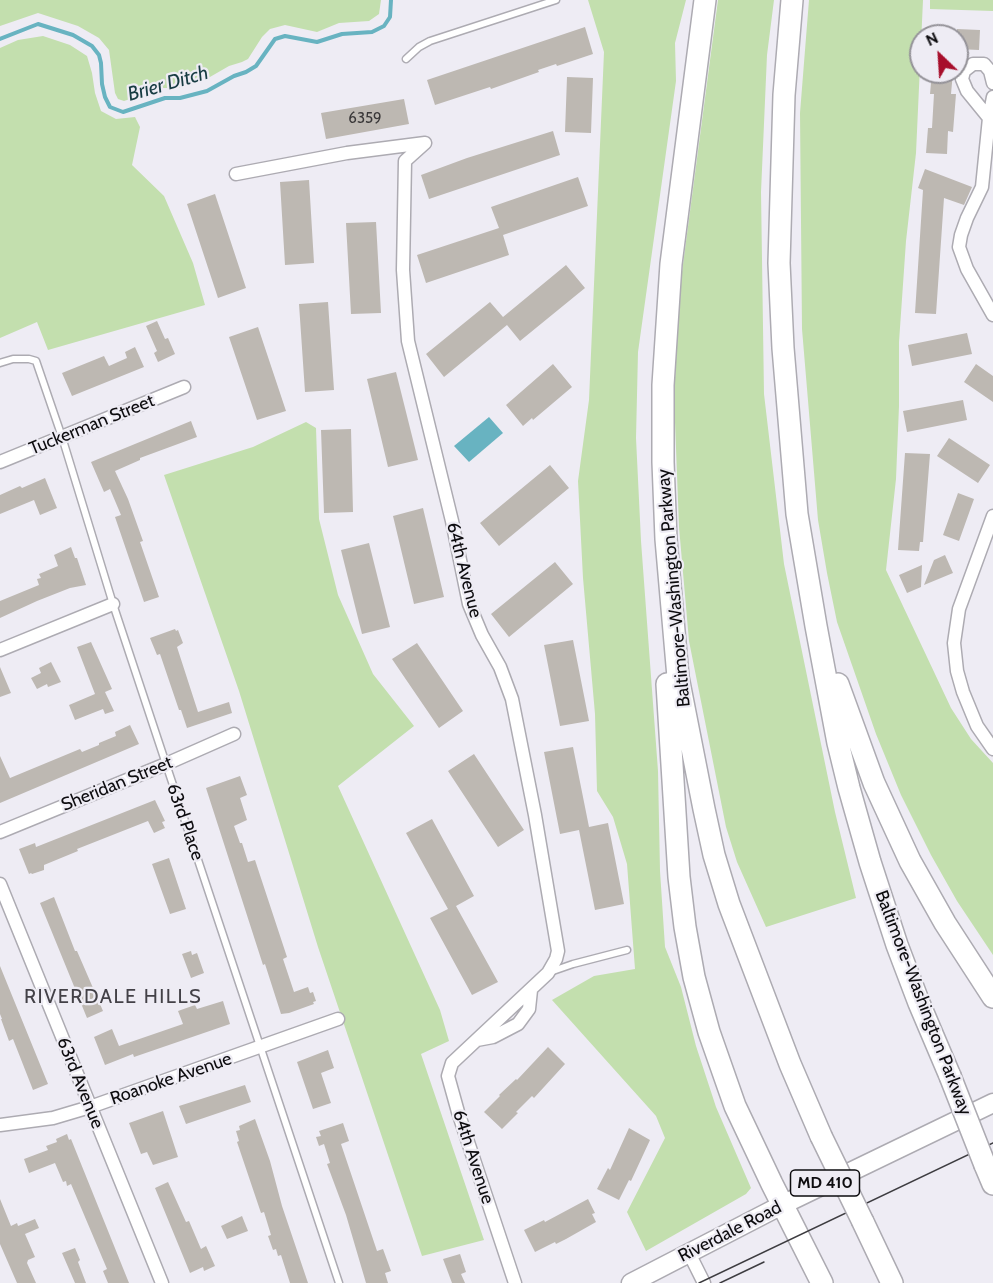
<!DOCTYPE html>
<html>
<head>
<meta charset="utf-8">
<style>
	body { margin:0 }
	#map { position:relative; width:993px; height:1283px; overflow:hidden; background:#eeecf4; font-family:Cabin,sans-serif }
	canvas { display:block }
	.north { position:absolute; left:909px; top:24px; width:60px; height:60px; box-sizing:border-box; background:#eeecf4; border:2px solid #949298; border-radius:50%; rotate:335deg; font-size:16px; font-weight:700; line-height:24px; text-align:center; color:#0d0c0f }
	.north::after { content:''; display:block; margin:auto; width:21px; height:27px; background:#a70e2b; clip-path:polygon(50% 0,100% 100%,50% 72%,0 100%) }
</style>
</head>
<body>
<div id="map">
<canvas width="993" height="1283"></canvas>
<div class="north">N</div>
</div>
<script>
const g = document.querySelector('canvas').getContext('2d');
g.lineJoin = 'round';
function fillPath(path, color) { g.fillStyle = color; g.fill(path, 'evenodd'); }
const toPath = rows => new Path2D(rows.map(r => 'M' + r).join(''));
function stroke(path, color, width, dash) { g.strokeStyle = color; g.lineWidth = width; g.lineCap = dash ? 'butt' : 'round'; g.setLineDash(dash || []); g.stroke(path); }
function drawText(font, color, halo, rows, align = 'center') {
  g.font = font + ' Cabin,sans-serif'; g.lineWidth = 4.5; g.setLineDash([]); g.textBaseline = 'middle'; g.strokeStyle = halo; g.fillStyle = color; for (const [text, x, y, turn = 0] of rows) {
    g.save(); g.translate(x, y); g.rotate((+turn || 0) * Math.PI / 180); g.textAlign = isNaN(turn) ? turn : align; if (halo) g.strokeText(text, 0, 0); g.fillText(text, 0, 0); g.restore();
  }
}
fillPath(toPath([
	[0,0,381,0,379,14,369,21,339,23,317,32,285,25,270,29,262,37,248,59,242,62,229,66,203,81,178,88,163,88,124,101,118,99,115,93,109,50,99,38,78,26,38,13,0,26],
	[588,0,686,0,675,43,676,81,638,352,636,438,641,541,658,771,660,871,665,947,681,987,696,1046,716,1107,751,1188,746,1194,646,1251,627,1212,665,1138,656,1116,552,1000,594,976,635,969,627,864,613,817,597,791,595,714,583,578,578,481,589,400,604,52],
	[718,0,774,0,767,55,761,192,764,394,784,564,835,812,856,898,766,927,737,862,726,827,689,641,679,527,674,396,680,287],
	[809,0,923,0,916,153,906,241,899,342,899,406,896,479,886,570,951,708,971,739,993,763,993,955,957,901,931,855,901,795,876,734,837,622,827,573,818,520,802,329,800,113],
	[930,0,993,0,993,11,930,9],
	[43,36,70,45,87,56,92,73,95,93,101,111,116,119,135,117,140,127,132,165,164,196,193,263,205,305,48,350,37,322,0,338,0,48,18,40],
	[306,422,316,428,319,519,338,595,373,674,414,726,338,786,440,1010,449,1041,421,1054,484,1240,422,1256,318,947,239,691,164,475,253,447]
]), '#c3dfae');
fillPath(toPath([
	[489,417,503,433,469,462,454,446]
]), '#68b3c1');
stroke(toPath([
	[0,39,38,24,73,35,92,46,99,55,101,63,102,84,105,97,110,107,123,112,165,98,180,98,207,91,234,76,246,72,256,66,275,39,285,36,317,42,342,34,372,32,384,26,390,17,391,0]
]), '#68b3c1', 4);
fillPath(toPath([
	[585,27,593,54,557,66,556,64,538,70,539,72,491,89,490,87,435,105,427,80],
	[957,29,980,30,979,50,957,49],
	[932,72,953,72,951,94,956,94,953,132,948,131,947,154,926,153,928,128,932,128,934,94,930,94],
	[567,77,593,78,591,133,565,132],
	[404,99,409,124,326,139,321,113],
	[553,131,560,155,429,199,421,175,467,158],
	[925,169,972,187,964,205,944,198,936,314,915,313,923,190,918,188],
	[578,177,588,206,503,235,509,255,426,283,417,255,499,228,491,207],
	[309,180,314,263,285,265,280,182],
	[215,194,246,288,218,298,187,204],
	[376,222,381,313,351,314,346,223],
	[566,265,585,288,520,341,507,325,444,377,426,354,490,302,503,317],
	[328,302,334,390,305,392,299,304],
	[157,321,165,339,168,338,175,354,158,362,154,353,157,351,146,326],
	[258,327,286,411,257,420,229,337],
	[967,333,972,354,912,366,908,345],
	[135,347,144,367,72,396,62,373,104,356,109,366,127,358,125,352],
	[553,364,572,387,533,420,532,418,523,426,506,405],
	[976,364,993,376,993,402,964,382],
	[396,372,418,460,388,467,367,379],
	[963,400,967,420,907,432,903,411],
	[191,421,197,437,140,458,140,460,115,471,128,499,143,541,140,542,159,597,144,602,115,517,121,515,110,489,104,492,91,462],
	[351,429,353,512,324,513,321,430],
	[949,438,990,465,978,483,937,456],
	[905,453,930,454,923,542,920,542,919,551,898,550],
	[550,465,569,488,499,546,480,523],
	[45,478,57,508,40,515,34,500,0,514,0,495,20,486,22,488],
	[958,493,974,499,959,541,943,535],
	[423,508,444,597,414,604,393,516],
	[369,543,390,627,362,634,341,550],
	[71,547,75,558,77,558,86,585,70,588,37,601,0,618,0,601,39,585,37,579,41,578,39,574,58,566,54,555],
	[945,555,953,573,924,585,934,560],
	[555,562,573,584,509,637,491,614],
	[922,565,921,587,907,593,899,575],
	[175,629,176,631,178,630,183,643,177,647,198,712,229,702,232,713,187,728,181,710,179,710,160,654,157,655,150,638],
	[573,640,589,721,560,726,544,645],
	[91,642,112,689,105,692,114,711,105,714,103,709,75,720,69,705,95,694,77,647],
	[417,643,463,711,439,728,392,659],
	[51,662,61,682,48,687,47,684,37,689,31,678,41,673,39,668],
	[0,667,11,693,0,697],
	[130,725,139,744,0,803,0,756,10,778,80,749,82,752,99,745,99,743,116,736,115,732],
	[573,747,589,827,608,823,624,904,595,910,579,830,560,834,544,752],
	[474,754,524,830,498,847,448,771],
	[240,776,247,795,240,798,247,820,234,826,240,843,242,843,248,862,255,860,287,957,283,959,294,992,308,987,310,993,313,992,316,1001,313,1002,314,1004,289,1013,281,1014,265,964,263,965,206,788],
	[155,800,165,821,162,822,165,828,154,833,148,821,77,849,78,851,44,865,44,870,32,874,31,873,29,874,19,849,35,843,36,847],
	[432,819,474,896,456,906,498,982,472,995,430,918,448,909,406,833],
	[169,858,186,909,170,914,152,864],
	[54,897,75,951,77,951,103,1011,87,1018,40,903],
	[191,951,192,955,197,953,204,973,191,978,182,954],
	[0,966,48,1084,33,1090,13,1039,9,1041,1,1019,2,1019,0,1014],
	[223,1001,230,1024,134,1057,133,1054,105,1065,94,1037,112,1029,119,1046,183,1024,178,1011,195,1005,197,1009],
	[548,1047,565,1064,534,1098,532,1096,516,1112,518,1113,502,1129,484,1112,500,1096,499,1095,516,1079,517,1080],
	[328,1050,334,1068,321,1073,331,1103,313,1109,297,1062],
	[245,1085,251,1102,186,1124,179,1106],
	[163,1111,178,1157,153,1165,147,1152,141,1154,129,1123],
	[255,1119,270,1161,282,1206,308,1283,290,1283,281,1255,278,1256,276,1249,273,1250,268,1236,271,1235,264,1212,261,1213,237,1142,239,1141,236,1131,240,1130,239,1126],
	[343,1123,349,1141,341,1144,377,1251,383,1249,391,1271,385,1273,388,1283,366,1283,346,1215,327,1164,330,1163,324,1144,319,1146,316,1137,321,1136,319,1131],
	[629,1128,650,1140,631,1181,629,1180,619,1200,597,1189,608,1168,610,1170],
	[67,1134,69,1140,71,1139,129,1283,108,1283,103,1271,107,1269,71,1184,67,1186,66,1181,63,1182,55,1163,29,1173,24,1159,48,1150,46,1146,57,1142,56,1139],
	[168,1182,186,1222,189,1221,201,1249,206,1246,215,1266,204,1271,203,1267,190,1273,155,1188],
	[0,1199,11,1226,17,1223,18,1226,35,1219,39,1228,25,1234,35,1257,28,1260,27,1263,36,1283,17,1283,0,1244],
	[588,1199,595,1213,592,1214,596,1222,566,1239,556,1244,555,1242,535,1252,524,1230,544,1220,545,1222],
	[242,1216,248,1231,227,1239,221,1226],
	[75,1248,80,1260,78,1262,86,1283,75,1283,62,1253],
	[460,1254,466,1272,461,1274,465,1283,452,1283,443,1259]
]), '#bdb8b2');
const service = toPath([
	[406,59,419,47,430,41,556,0],
	[0,363,13,359,29,359,36,361,62,437,113,604,166,764,339,1283],
	[550,972,573,964,627,950]
]);
const minor = toPath([
	[993,97,989,118,982,187,967,218,961,235,959,247,967,269,993,315],
	[989,118,967,91,962,79,964,71,973,64,984,64,990,71,993,83],
	[425,143,405,161,403,270,408,341,452,521,469,604,482,635,500,667,512,699,535,815,558,951,556,959,548,973,452,1063,448,1076,458,1112,515,1283],
	[236,174,347,153,425,143],
	[0,462,184,387],
	[993,516,959,609,954,643,957,671,963,692,977,726,993,749],
	[0,650,113,604],
	[0,832,166,764,234,734],
	[0,884,162,1283],
	[477,1040,493,1037,518,1024,529,1009,531,990],
	[0,1125,53,1118,90,1107,338,1019],
	[689,1253,704,1283]
]);
const primary = toPath([
	[631,1283,782,1205,993,1103]
]);
const motorway = toPath([
	[705,0,671,264,663,385,663,462,666,539,678,677,704,809,714,855,729,904,790,1064,821,1136],
	[792,0,784,95,779,263,783,348,797,514,816,626,838,743,849,788,870,862,897,945,919,1003,950,1076],
	[667,684,679,877,685,927,694,977,709,1032,735,1106,772,1184,822,1283],
	[838,684,874,783,910,861,945,923,993,997],
	[985,1165,993,1184],
	[863,1222,892,1283]
]);
stroke(service, '#adabb2', 9);
stroke(minor, '#adabb2', 15);
stroke(primary, '#adabb2', 21);
stroke(motorway, '#adabb2', 24);
stroke(service, '#fff', 6);
stroke(minor, '#fff', 12);
stroke(primary, '#fff', 18);
stroke(motorway, '#fff', 21);
stroke(toPath([
	[699,1283,993,1143],
	[720,1283,764,1262]
]), '#3d3c40', 1.5);
const motorwayBridge = toPath([
	[950,1076,985,1165],
	[821,1136,863,1222]
]);
stroke(motorwayBridge, '#adabb2', 24, []);
stroke(motorwayBridge, '#fff', 21);
drawText('15px', '#393738', null, [
	["6359",365,119]
]);
for (const [x, y, w] of [
	[825,1183,69]
]) { const box = new Path2D(); box.roundRect(x - w / 2, y - 13, w, 26, 4.5); g.fillStyle = '#eeecf4'; g.fill(box); stroke(box, '#0d0c0f', 1.5); }
drawText('bold 16px', '#0d0c0f', null, [
	["MD 410",825,1183]
]);
drawText('18px', '#0d0c0f', '#eeecf4', [
	["Tuckerman Street",92,425,-22],
	["64th Avenue",464,570,76],
	["Baltimore-Washington Parkway",674,588,-95],
	["Sheridan Street",117,784,-22],
	["63rd Place",185,822,71],
	["Baltimore-Washington Parkway",923,1003,69],
	["Roanoke Avenue",171,1079,-19],
	["63rd Avenue",80,1083,68],
	["64th Avenue",473,1157,72],
	["Riverdale Road",730,1232,-27]
]);
drawText('italic 20px', '#173b42', '#eeecf4', [
	["Brier Ditch",168,84,-16]
]);
g.letterSpacing = '1.5px';
drawText('20px', '#434147', '#eeecf4', [
	["RIVERDALE HILLS",113,997]
]);
g.letterSpacing = '0px';
</script>
</body>
</html>
